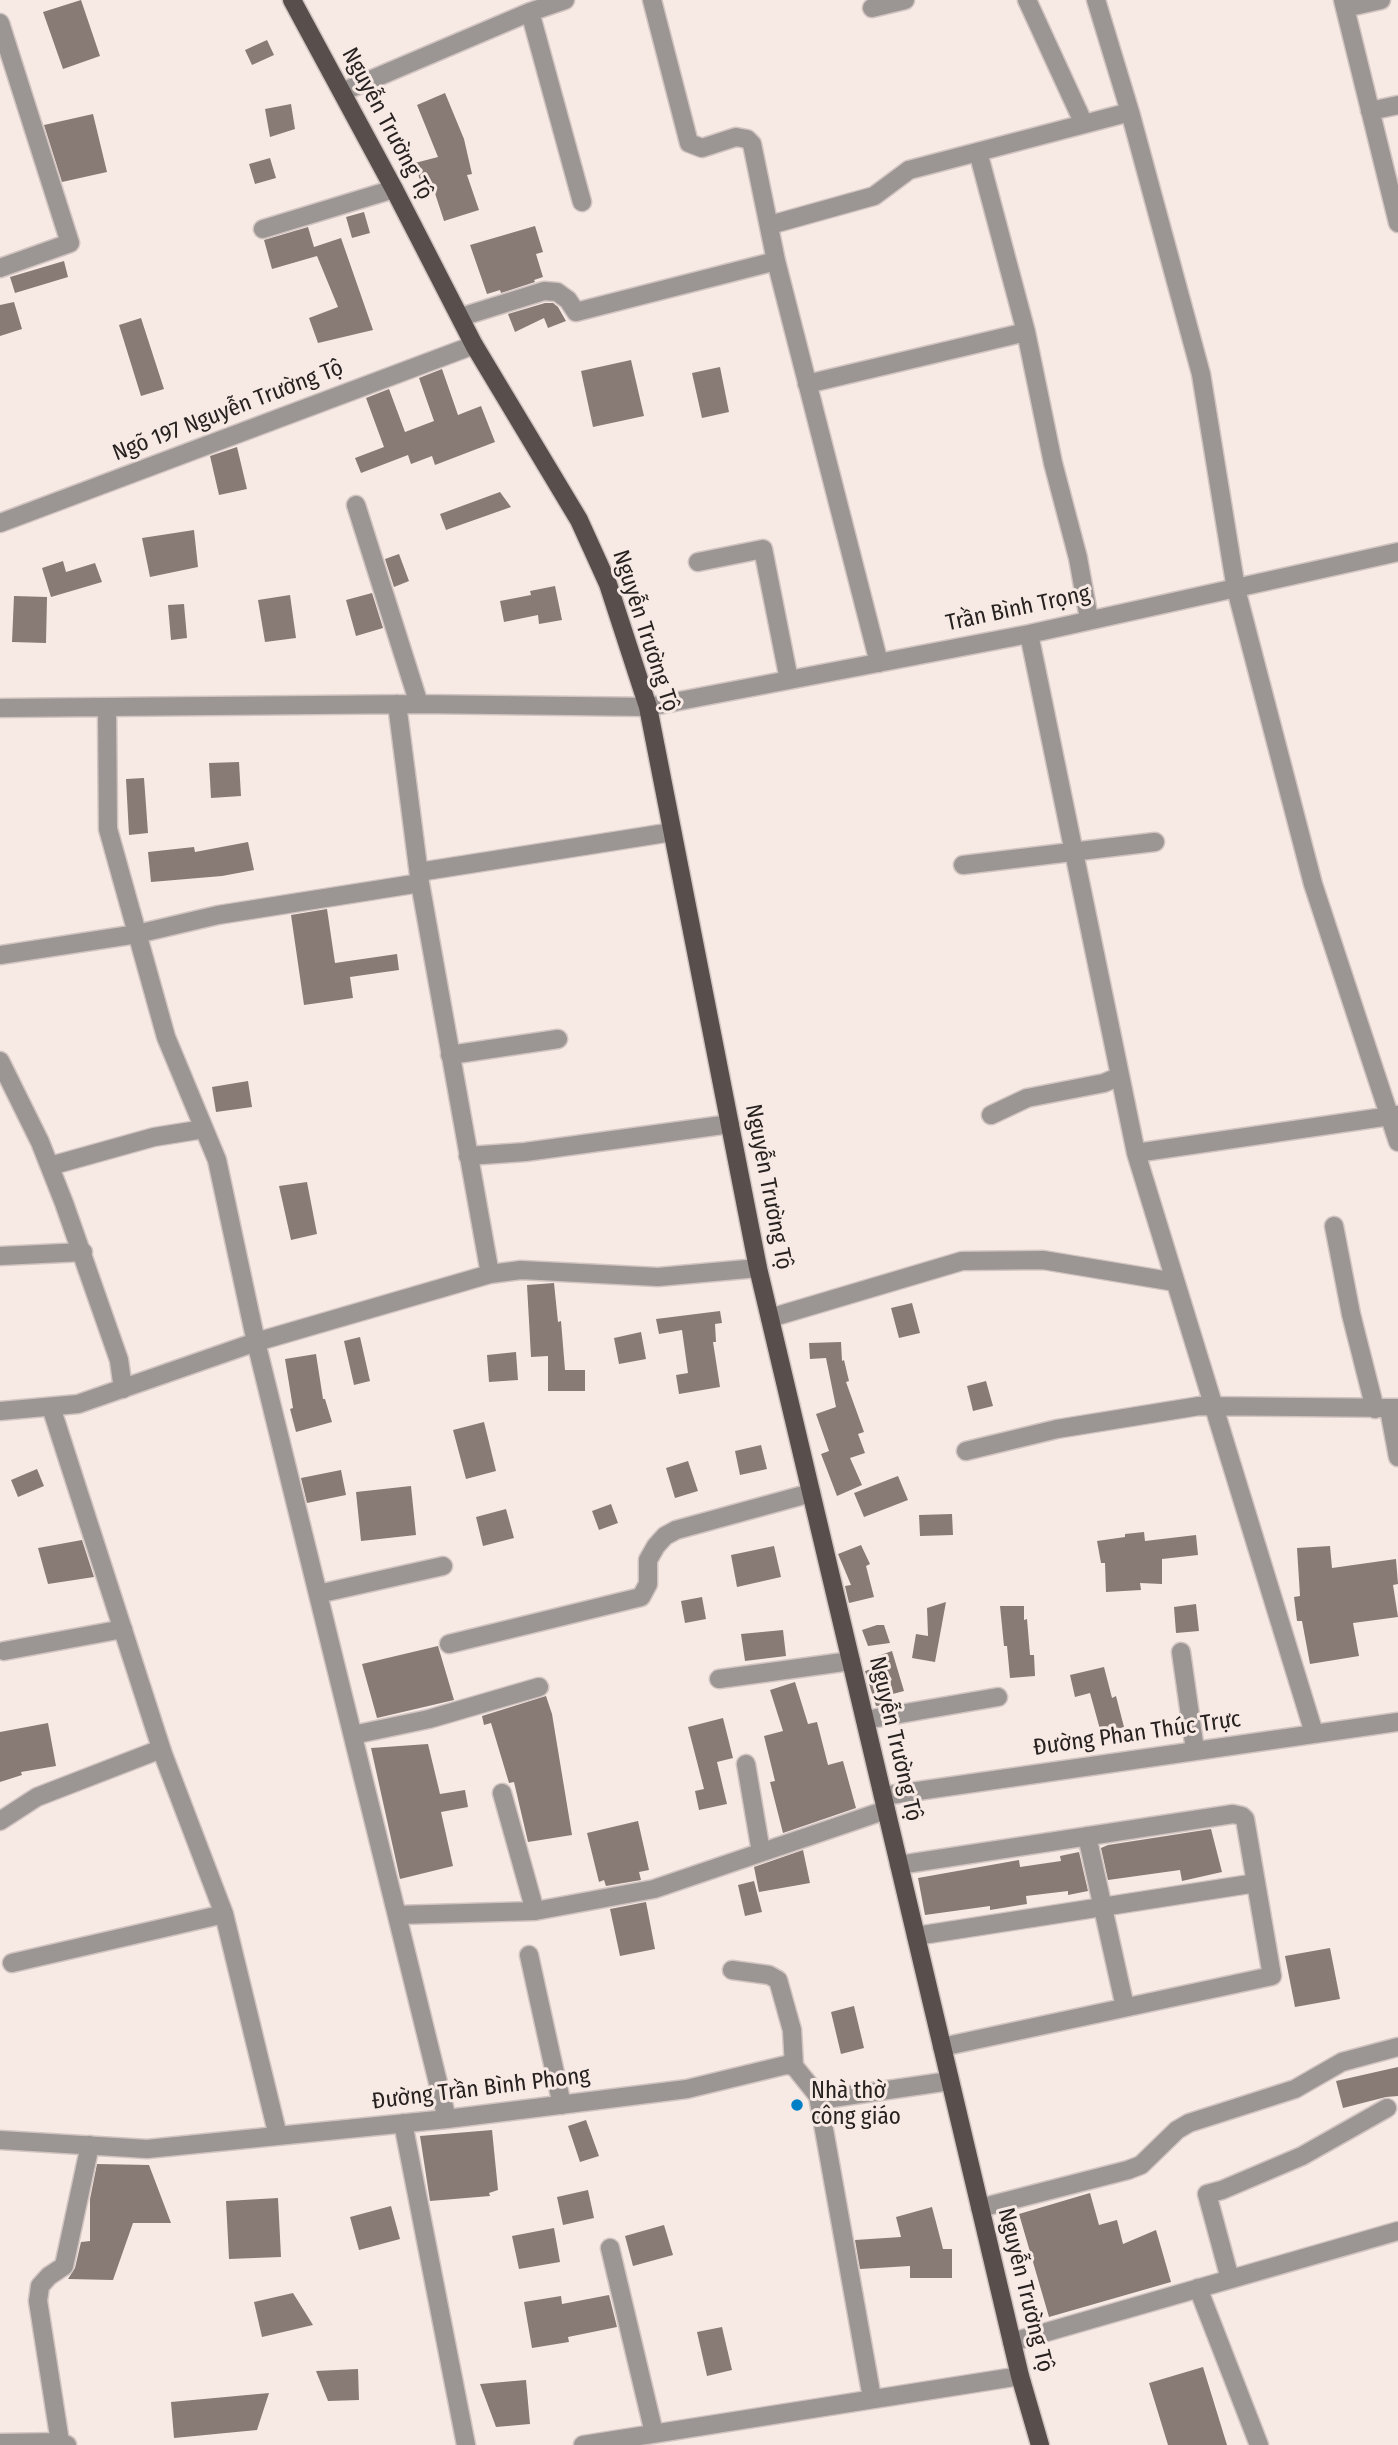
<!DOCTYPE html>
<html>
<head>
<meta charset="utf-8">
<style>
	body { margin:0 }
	canvas { display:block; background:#f7e9e4 }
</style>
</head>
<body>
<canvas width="1398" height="2445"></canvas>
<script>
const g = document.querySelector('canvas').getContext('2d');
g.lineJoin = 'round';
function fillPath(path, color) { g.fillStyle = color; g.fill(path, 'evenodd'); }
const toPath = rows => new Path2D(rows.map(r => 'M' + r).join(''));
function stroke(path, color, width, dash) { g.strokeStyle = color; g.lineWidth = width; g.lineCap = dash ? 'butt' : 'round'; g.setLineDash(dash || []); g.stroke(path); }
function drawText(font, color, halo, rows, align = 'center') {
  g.font = font + ' "Fira Sans Condensed",sans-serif'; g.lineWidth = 6; g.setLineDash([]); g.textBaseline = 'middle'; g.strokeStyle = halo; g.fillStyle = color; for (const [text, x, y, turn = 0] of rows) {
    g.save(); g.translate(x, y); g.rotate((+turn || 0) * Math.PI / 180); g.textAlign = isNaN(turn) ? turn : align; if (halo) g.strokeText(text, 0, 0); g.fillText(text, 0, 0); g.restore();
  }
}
fillPath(toPath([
	[81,0,100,56,63,69,43,12],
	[267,40,274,55,252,65,245,50],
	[445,93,464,139,472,174,467,175,479,210,444,221,432,184,422,187,415,163,438,157,417,105],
	[291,104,295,129,270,137,265,109],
	[93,114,107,172,62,182,44,125],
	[270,158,276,178,255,184,249,164],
	[364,212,370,233,352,238,346,217],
	[535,226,543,252,536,254,543,277,534,280,535,282,501,293,500,290,487,294,470,245],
	[308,227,314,247,341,238,373,330,318,343,309,318,338,307,317,256,272,269,264,240],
	[64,261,68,277,15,293,10,277],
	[14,302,22,329,0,336,0,305],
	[545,303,553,303,558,307,566,321,548,328,544,318,515,332,508,314],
	[141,318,164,389,141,396,119,325],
	[631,360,644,416,593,427,581,371],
	[720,367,729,412,702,418,692,373],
	[442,369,458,415,481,406,495,442,435,465,432,456,411,464,408,455,361,473,355,458,384,447,366,398,389,389,405,432,434,421,419,378],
	[237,447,247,489,219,495,210,456],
	[500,492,511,507,446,530,440,514],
	[194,530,198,567,150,577,142,538],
	[399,554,409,581,394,587,385,559],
	[63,561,66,572,95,563,102,582,51,597,42,568],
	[555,586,562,620,539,624,538,615,504,622,500,601,531,595,530,591],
	[372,593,383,628,356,636,346,600],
	[290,595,296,638,265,642,258,600],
	[14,596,47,597,46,643,12,642],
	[184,604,187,638,171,640,168,605],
	[239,762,241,796,211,798,209,763],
	[144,778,148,833,129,835,126,779],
	[248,842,254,870,222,876,151,882,148,852,194,847,195,852],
	[327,909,335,963,397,954,399,970,350,977,353,998,304,1005,291,915],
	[248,1081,252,1107,216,1112,212,1087],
	[307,1182,317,1234,291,1240,279,1186],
	[554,1283,558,1322,561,1321,565,1370,585,1370,585,1391,548,1391,548,1356,531,1357,527,1285],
	[912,1303,920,1333,899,1338,891,1308],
	[720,1311,722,1323,715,1324,716,1342,713,1342,720,1387,679,1394,676,1375,688,1373,682,1330,659,1334,656,1319],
	[641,1332,646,1359,619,1364,614,1338],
	[360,1337,370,1381,354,1385,344,1341],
	[841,1342,842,1361,844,1360,849,1381,846,1382,864,1432,858,1434,865,1453,850,1458,862,1485,837,1496,821,1454,829,1451,816,1414,836,1407,826,1358,810,1359,809,1343],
	[516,1352,518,1380,489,1382,487,1355],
	[316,1354,323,1399,325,1399,332,1422,296,1432,290,1409,293,1408,285,1359],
	[986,1381,993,1406,973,1411,967,1386],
	[484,1422,496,1471,466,1479,453,1430],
	[761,1445,767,1469,740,1475,735,1451],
	[688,1461,698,1491,675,1498,666,1468],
	[37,1469,44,1486,18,1497,11,1480],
	[341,1470,346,1495,307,1503,301,1478],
	[898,1476,908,1500,864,1517,854,1493],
	[411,1486,416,1535,361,1541,356,1492],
	[611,1504,618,1523,599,1530,592,1511],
	[506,1509,514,1538,483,1546,476,1517],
	[952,1514,953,1535,920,1536,919,1515],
	[1144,1532,1145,1541,1196,1535,1198,1555,1162,1559,1162,1584,1140,1583,1141,1590,1106,1592,1105,1563,1101,1563,1097,1541,1125,1537,1125,1534],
	[82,1540,94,1577,48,1584,38,1548],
	[861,1545,870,1564,866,1566,874,1597,849,1603,845,1586,851,1585,838,1554],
	[774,1546,781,1577,737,1587,731,1555],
	[1330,1546,1332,1568,1396,1559,1398,1584,1393,1585,1398,1617,1353,1623,1359,1656,1310,1664,1302,1621,1297,1621,1294,1597,1300,1596,1297,1548],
	[702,1597,706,1619,685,1623,681,1601],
	[946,1602,935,1662,912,1658,916,1634,928,1636,927,1608],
	[1196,1604,1199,1631,1176,1633,1174,1607],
	[1000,1606,1024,1606,1024,1620,1027,1619,1030,1655,1034,1655,1035,1676,1010,1678,1007,1646,1004,1646],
	[877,1625,884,1625,890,1643,868,1646,862,1630],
	[783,1630,786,1656,745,1661,741,1634],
	[438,1646,454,1700,377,1718,362,1664],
	[892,1651,904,1691,889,1695,892,1704,876,1706,865,1671,875,1668,872,1658],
	[1104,1667,1112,1698,1116,1696,1124,1727,1101,1733,1090,1693,1075,1697,1070,1675],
	[795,1682,808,1724,817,1722,828,1765,843,1761,856,1808,783,1833,770,1782,775,1781,764,1736,783,1731,770,1690],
	[546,1696,552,1714,572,1835,528,1842,514,1782,509,1783,491,1723,484,1725,482,1716],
	[723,1718,733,1758,717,1762,727,1804,699,1810,695,1791,704,1789,688,1727],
	[48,1723,56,1766,21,1772,22,1775,0,1782,0,1732],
	[428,1744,440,1794,465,1790,468,1807,441,1812,453,1866,400,1879,371,1748],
	[638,1821,649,1870,639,1872,641,1880,606,1886,604,1880,599,1882,587,1833],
	[1211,1829,1222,1872,1182,1881,1180,1870,1108,1880,1101,1848,1108,1845],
	[803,1850,810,1883,759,1892,754,1867],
	[1079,1852,1088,1891,1068,1895,1068,1891,1026,1896,1027,1904,990,1910,990,1906,925,1915,918,1878,1019,1860,1020,1867,1061,1861,1060,1856],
	[754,1881,762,1912,745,1916,738,1885],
	[646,1902,655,1949,620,1956,610,1909],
	[1330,1948,1340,1999,1295,2007,1285,1956],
	[854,2006,864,2048,841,2054,831,2012],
	[1398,2067,1398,2096,1386,2097,1343,2108,1336,2081],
	[586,2120,599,2156,580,2162,568,2126],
	[492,2130,498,2190,489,2193,490,2196,430,2201,420,2136],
	[97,2164,149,2165,171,2223,133,2223,113,2280,68,2279,75,2268,81,2242,90,2241,90,2199],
	[588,2190,594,2218,563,2225,557,2197],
	[1090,2193,1099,2225,1117,2220,1123,2244,1156,2230,1171,2282,1049,2317,1019,2214],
	[278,2198,281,2257,229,2259,226,2201],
	[391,2206,400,2239,359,2250,350,2217],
	[932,2207,943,2249,952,2249,952,2278,910,2278,910,2266,860,2269,855,2240,901,2237,896,2217],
	[664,2225,673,2255,633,2266,625,2236],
	[554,2228,560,2262,519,2269,512,2236],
	[293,2293,313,2325,262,2337,254,2302],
	[609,2295,617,2327,568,2337,569,2342,532,2348,524,2302,561,2296,562,2304],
	[722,2327,732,2370,707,2376,697,2332],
	[1203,2367,1227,2445,1168,2445,1149,2383],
	[358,2369,359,2400,328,2401,316,2371],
	[526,2380,530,2424,496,2427,480,2384],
	[269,2393,257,2430,174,2438,171,2402]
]), '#887b76');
const minor = toPath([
	[652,0,689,143,702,148,736,137,747,139,752,144,776,261,879,663],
	[1027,0,1084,124],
	[1096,0,1130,112,1201,374,1236,589,1313,884,1398,1142],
	[1343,0,1398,223],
	[872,8,905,0],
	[1345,8,1381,0],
	[530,12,582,202],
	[0,23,70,243,0,268],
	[342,92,530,12,565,0],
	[1370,111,1398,105],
	[978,152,1026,332,1053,463,1078,558,1089,619],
	[770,225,874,196,909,170,1130,112],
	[263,229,394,189],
	[461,317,544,291,557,292,568,300,576,312,776,261],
	[807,384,1026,332],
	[356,505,419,704],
	[0,523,474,345],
	[698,562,763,549,789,680],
	[1029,634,1136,1153,1314,1733],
	[397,704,420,883,490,1274],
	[107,707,108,829,166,1037,217,1160,256,1342,447,2119],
	[0,708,419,704,648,707,1029,634,1398,552],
	[963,865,1155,842],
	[419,872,672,832],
	[0,955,137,934,218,915,420,883],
	[450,1055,558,1039],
	[0,1061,40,1142,64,1203,119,1360,123,1389],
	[991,1115,1027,1098,1104,1083,1120,1076],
	[1136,1153,1398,1115],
	[468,1156,525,1152,730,1124],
	[50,1166,154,1137,204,1129],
	[1334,1226,1351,1314,1375,1409],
	[0,1256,83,1252],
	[770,1318,962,1261,1043,1260,1175,1282],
	[51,1407,163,1754,224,1914,278,2136],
	[1389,1409,1398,1457],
	[0,1411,78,1404,256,1342,490,1274,521,1270,658,1277,758,1268],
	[966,1451,1057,1429,1199,1406,1398,1408],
	[318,1594,443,1566],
	[449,1644,641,1597,648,1584,648,1560,656,1546,665,1536,676,1530,811,1493],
	[4,1651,123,1629],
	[1181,1652,1195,1750],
	[719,1679,851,1661],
	[865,1720,998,1697],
	[353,1735,429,1719,539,1687],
	[746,1764,761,1852],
	[502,1793,535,1911],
	[883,1796,1398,1722],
	[0,1821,37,1797,161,1749],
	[1087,1836,1125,2007],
	[899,1865,1233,1814,1242,1816,1245,1819,1272,1976,942,2047],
	[397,1915,535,1911,654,1889,886,1810],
	[916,1936,1256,1883],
	[529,1955,562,2105],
	[12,1963,224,1914],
	[732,1970,769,1975,778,1980,792,2030,794,2066],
	[818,2096,872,2398],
	[403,2123,466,2445],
	[0,2140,147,2149,447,2119,687,2089,786,2065,794,2066,818,2096,832,2098,950,2081],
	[980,2208,1128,2170,1141,2165,1177,2130,1189,2123,1295,2089,1342,2062,1398,2047],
	[610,2248,654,2433],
	[1230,2279,1207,2194,1222,2190,1302,2156,1387,2108],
	[1198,2288,1259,2445],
	[1012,2342,1398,2231],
	[60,2442,38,2301,40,2286,49,2276,64,2266,90,2145],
	[0,2443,60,2442,67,2445],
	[583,2445,1020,2376]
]);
const major = toPath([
	[292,0,394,189,474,345,579,520,608,584,648,707,758,1268,1020,2376,1040,2445]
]);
stroke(minor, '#d2c5c1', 21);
stroke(major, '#d2c5c1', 21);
stroke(minor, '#9b9593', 18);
stroke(major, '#584e4b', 18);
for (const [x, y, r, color] of [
	[797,2105,7,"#007fc7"]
]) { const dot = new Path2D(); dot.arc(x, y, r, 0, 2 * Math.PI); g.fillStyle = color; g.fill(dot); stroke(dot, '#f7e9e4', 2.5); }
drawText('23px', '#272220', '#f7e9e4', [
	["Nguyễn Trường Tộ",387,124,62],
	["Ngõ 197 Nguyễn Trường Tộ",228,411,-21],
	["Trần Bình Trọng",1018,609,-12],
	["Nguyễn Trường Tộ",645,631,72],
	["Nguyễn Trường Tộ",768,1187,79],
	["Đường Phan Thúc Trực",1137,1734,-8],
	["Nguyễn Trường Tộ",895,1739,77],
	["Đường Trần Bình Phong",481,2089,-7],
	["Nguyễn Trường Tộ",1025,2290,76]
]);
drawText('23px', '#272220', '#f7e9e4', [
	["Nhà thờ",811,2092],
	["công giáo",811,2118]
], 'left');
</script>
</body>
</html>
